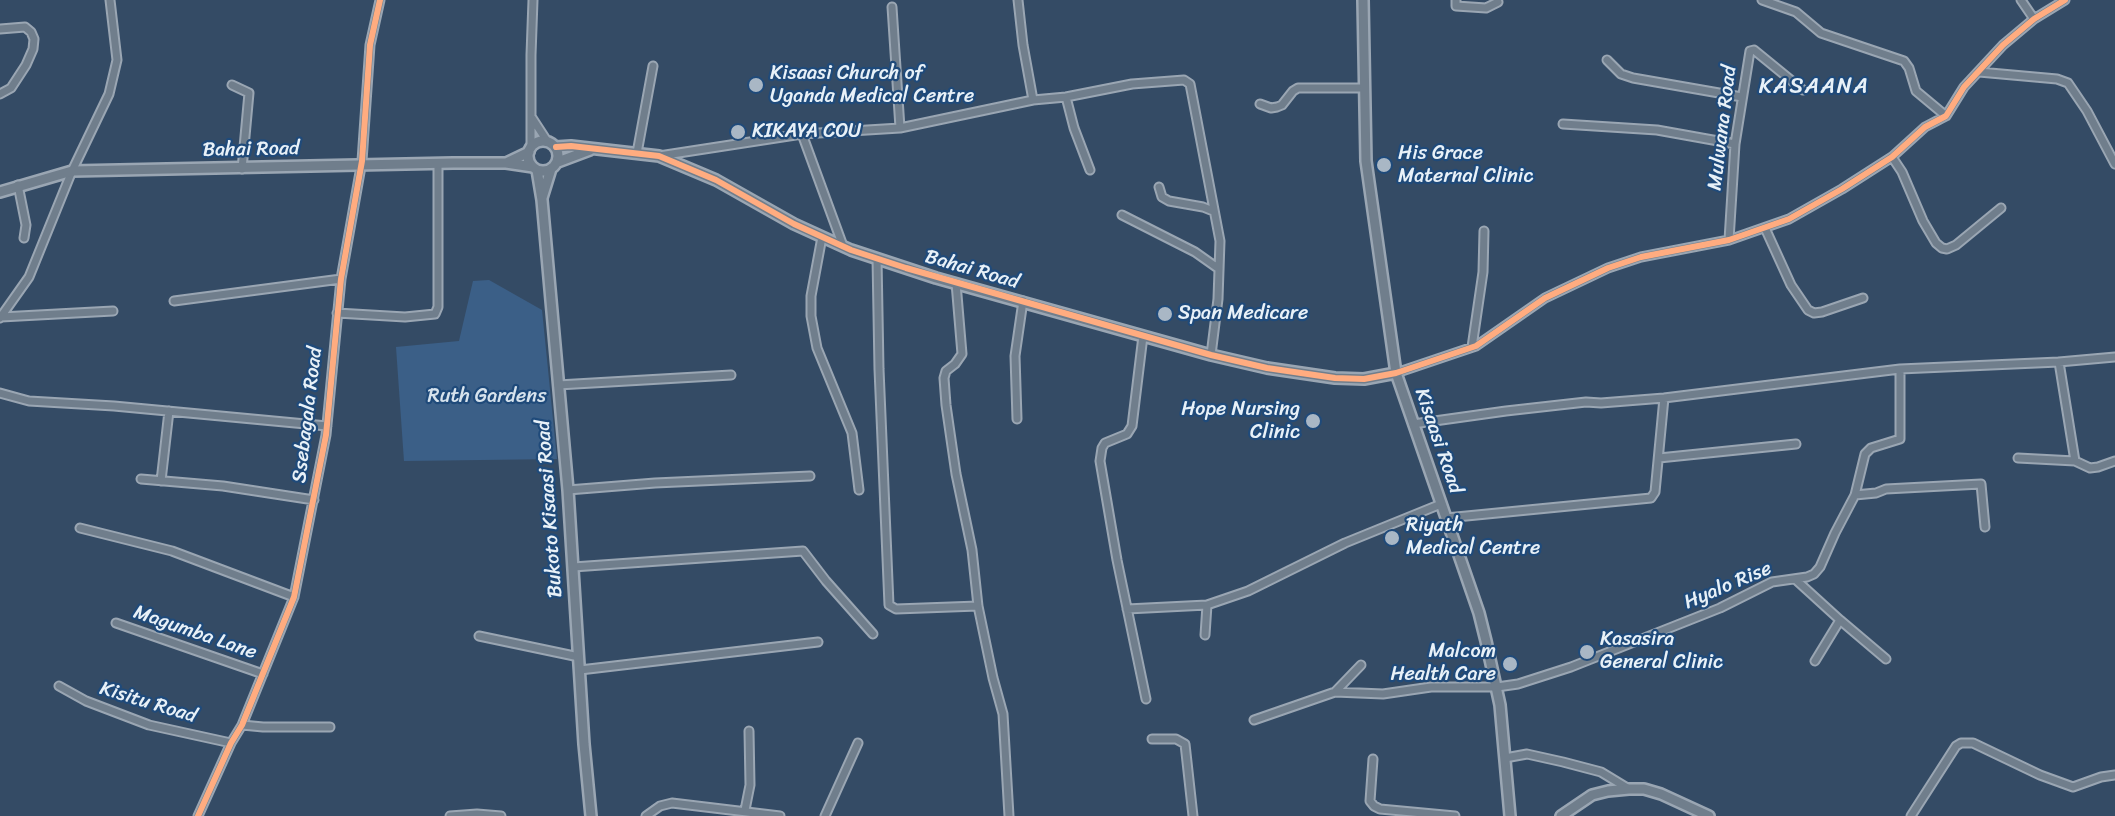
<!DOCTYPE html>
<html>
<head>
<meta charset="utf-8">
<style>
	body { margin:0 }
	canvas { display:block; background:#344b65 }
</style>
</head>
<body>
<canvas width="2115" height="816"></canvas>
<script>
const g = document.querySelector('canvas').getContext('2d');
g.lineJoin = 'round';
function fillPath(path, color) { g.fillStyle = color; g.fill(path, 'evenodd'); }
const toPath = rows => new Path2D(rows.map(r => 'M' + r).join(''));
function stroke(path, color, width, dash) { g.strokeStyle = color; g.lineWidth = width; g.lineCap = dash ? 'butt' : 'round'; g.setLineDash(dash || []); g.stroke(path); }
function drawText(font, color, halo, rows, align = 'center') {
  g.font = font + ' Sriracha,sans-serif'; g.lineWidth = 4.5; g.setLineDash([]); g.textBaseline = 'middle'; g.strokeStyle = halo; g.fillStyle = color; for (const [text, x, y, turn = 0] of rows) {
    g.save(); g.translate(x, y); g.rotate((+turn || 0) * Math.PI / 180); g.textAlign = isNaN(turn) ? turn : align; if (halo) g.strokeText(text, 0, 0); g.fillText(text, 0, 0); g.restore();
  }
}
fillPath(toPath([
	[489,280,542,310,557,459,404,461,396,347,459,341,473,281]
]), '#3b5f87');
const street = toPath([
	[1018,0,1023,45,1033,100],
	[1456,0,1456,6,1486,8,1498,2],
	[1762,0,1796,12,1821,33,1904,61,1909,68,1916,91,1946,116],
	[2021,0,2034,19],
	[892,7,900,128],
	[0,29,25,27,31,32,34,39,33,49,26,65,11,88,0,94],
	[1607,60,1621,74,1633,78,1742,97],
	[1979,72,2057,79,2068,83,2087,111,2115,164],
	[232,85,249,93,242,169],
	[1066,97,1074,128,1090,170],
	[1260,104,1271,108,1277,107,1282,105,1293,91,1298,88,1363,88],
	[532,118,547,141],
	[1563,124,1657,130,1735,144],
	[802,134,843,246],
	[531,147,531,55,533,0],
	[637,153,653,66],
	[659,156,802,134,900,128,1033,100,1066,97,1132,84,1184,80,1190,84,1220,241,1218,299,1211,355],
	[1892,157,1902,172,1923,221,1936,243,1942,248,1947,249,1956,245,2001,208],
	[18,185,26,225,24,238],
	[1159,187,1162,197,1169,201,1203,207,1213,211],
	[1122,215,1195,252,1219,269],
	[1765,228,1791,285,1808,310,1814,313,1822,312,1863,298],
	[822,237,811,296,811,316,817,348,852,433,859,490],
	[1729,240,1735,144,1750,51,1754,50,1803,90],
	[877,258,879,369,889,605,896,609,978,606],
	[956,283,962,354,955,364,946,371,944,378,946,405,956,474,972,550,978,606,993,678,1003,714,1009,816],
	[174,301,341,279],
	[337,313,405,317,435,314,438,307,438,164],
	[1,317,113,311],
	[0,318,29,277,72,171,109,94,117,60,110,0],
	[1143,336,1132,426,1127,434,1105,443,1102,448,1100,461,1117,560,1146,699],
	[1472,347,1483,272,1484,231],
	[2059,362,2075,461],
	[1396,373,1476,346,1545,298,1608,268,1641,257,1729,240,1789,219,1842,189,1892,157,1925,127,1946,116,1964,87,2003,45,2034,19,2065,0],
	[558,385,731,375],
	[0,393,29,401,114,406,327,426],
	[1017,419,1015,356,1023,301],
	[1413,424,1506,411,1586,402,1601,403,1664,398,1900,369,2059,362,2115,357],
	[1659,458,1796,444],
	[2018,458,2075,461,2090,468,2098,467,2115,461],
	[141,479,223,486,314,500],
	[161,481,169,411],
	[568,490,655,483,810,476],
	[1855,495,1876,493,1886,489,1981,484,1985,527],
	[1446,518,1651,498,1655,492,1664,398],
	[80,528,172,551,294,597],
	[573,567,803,551,826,581,873,634],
	[1795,579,1840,620,1815,661],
	[1127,609,1207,605],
	[1840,620,1886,659],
	[116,623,263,674],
	[1205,635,1207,605,1248,591,1345,543,1441,504],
	[479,636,579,657],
	[580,670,818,642],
	[59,686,86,701,149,725,231,743],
	[1335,692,1361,665],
	[1254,720,1335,692,1383,694,1431,687,1497,687,1518,684,1571,667,1720,608,1772,582,1807,577,1814,574,1820,567,1835,533,1855,495,1865,454,1871,448,1900,439,1900,369],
	[242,725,263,727,330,727],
	[1152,739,1176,739,1185,744,1193,816],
	[1505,758,1527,754,1563,762,1601,772,1629,789],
	[1373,759,1370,801,1374,806,1380,809,1455,816],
	[745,810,750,785,749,731],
	[198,816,231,743,242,725,294,597,326,435,341,279,362,161,370,45,380,0],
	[450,816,477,814,501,816],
	[646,816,660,806,672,803,780,816],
	[825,816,858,743],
	[1911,816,1956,746,1961,743,1973,743,2040,775,2073,787,2101,777,2115,775]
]);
const secondary = toPath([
	[1363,0,1366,161,1396,373,1479,613,1486,641,1500,705,1510,816],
	'528 156a15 15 0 1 1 30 0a15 15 0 1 1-30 0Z',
	[556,147,571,146,659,156,716,180,794,224,851,250,936,278,1211,355,1267,368,1335,378,1364,379,1396,373],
	[558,162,590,150],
	[506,163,529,152],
	[537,170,542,200,568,490,584,744,591,816],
	[0,192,72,171,453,163,506,163,533,167],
	[542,198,551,169],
	[1561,816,1592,795,1608,791,1629,789,1644,789,1661,794,1709,816]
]);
stroke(street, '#9aa6b3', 11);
stroke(secondary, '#9aa6b3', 14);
stroke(street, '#707e8c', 7);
stroke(secondary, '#707e8c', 9);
stroke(toPath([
	[556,147,571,146,659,156,716,180,794,224,851,250,906,268,1211,355,1267,368,1335,378,1364,379,1396,373,1476,346,1545,298,1608,268,1641,257,1729,240,1789,219,1842,189,1892,157,1925,127,1946,116,1964,87,2003,45,2034,19,2065,0],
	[198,816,231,743,242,725,294,597,326,435,341,279,362,161,370,45,380,0]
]), '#ffac80', 6);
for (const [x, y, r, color] of [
	[756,85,8,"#a9b7c5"],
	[738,132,8,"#a9b7c5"],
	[1384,165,8,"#a9b7c5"],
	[1165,314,8,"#a9b7c5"],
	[1313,421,8,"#a9b7c5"],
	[1392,538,8,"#a9b7c5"],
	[1587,652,8,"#a9b7c5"],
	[1510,664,8,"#a9b7c5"]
]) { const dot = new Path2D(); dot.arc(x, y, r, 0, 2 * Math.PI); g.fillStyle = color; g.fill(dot); stroke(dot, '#1f4a7a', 2); }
drawText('20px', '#e8f1f8', '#1f4a7a', [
	["Kisaasi Church of",770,74],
	["Uganda Medical Centre",770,97],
	["KIKAYA COU",752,132],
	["His Grace",1398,154],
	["Maternal Clinic",1398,177],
	["Span Medicare",1178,314],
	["Hope Nursing",1300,410,"right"],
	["Clinic",1300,433,"right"],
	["Riyath",1406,526],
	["Medical Centre",1406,549],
	["Kasasira",1600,640],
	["General Clinic",1600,663],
	["Malcom",1496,652,"right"],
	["Health Care",1496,675,"right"]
], 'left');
drawText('20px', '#e8f1f8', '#1f4a7a', [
	["Mulwana Road",1723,128,-83],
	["Bahai Road",251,150,-1],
	["Bahai Road",972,270,16],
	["Ssebagala Road",308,415,-83],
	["Kisaasi Road",1438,441,71],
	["Bukoto Kisaasi Road",550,509,-94],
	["Hyalo Rise",1728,586,-23],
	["Magumba Lane",195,633,19],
	["Kisitu Road",148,703,17]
]);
drawText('20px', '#d7e3ed', '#1f4a7a', [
	["Ruth Gardens",487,397]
]);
g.letterSpacing = '1.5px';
drawText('22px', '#e8f1f8', '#1f4a7a', [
	["KASAANA",1814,87]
]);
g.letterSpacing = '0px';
</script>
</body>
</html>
